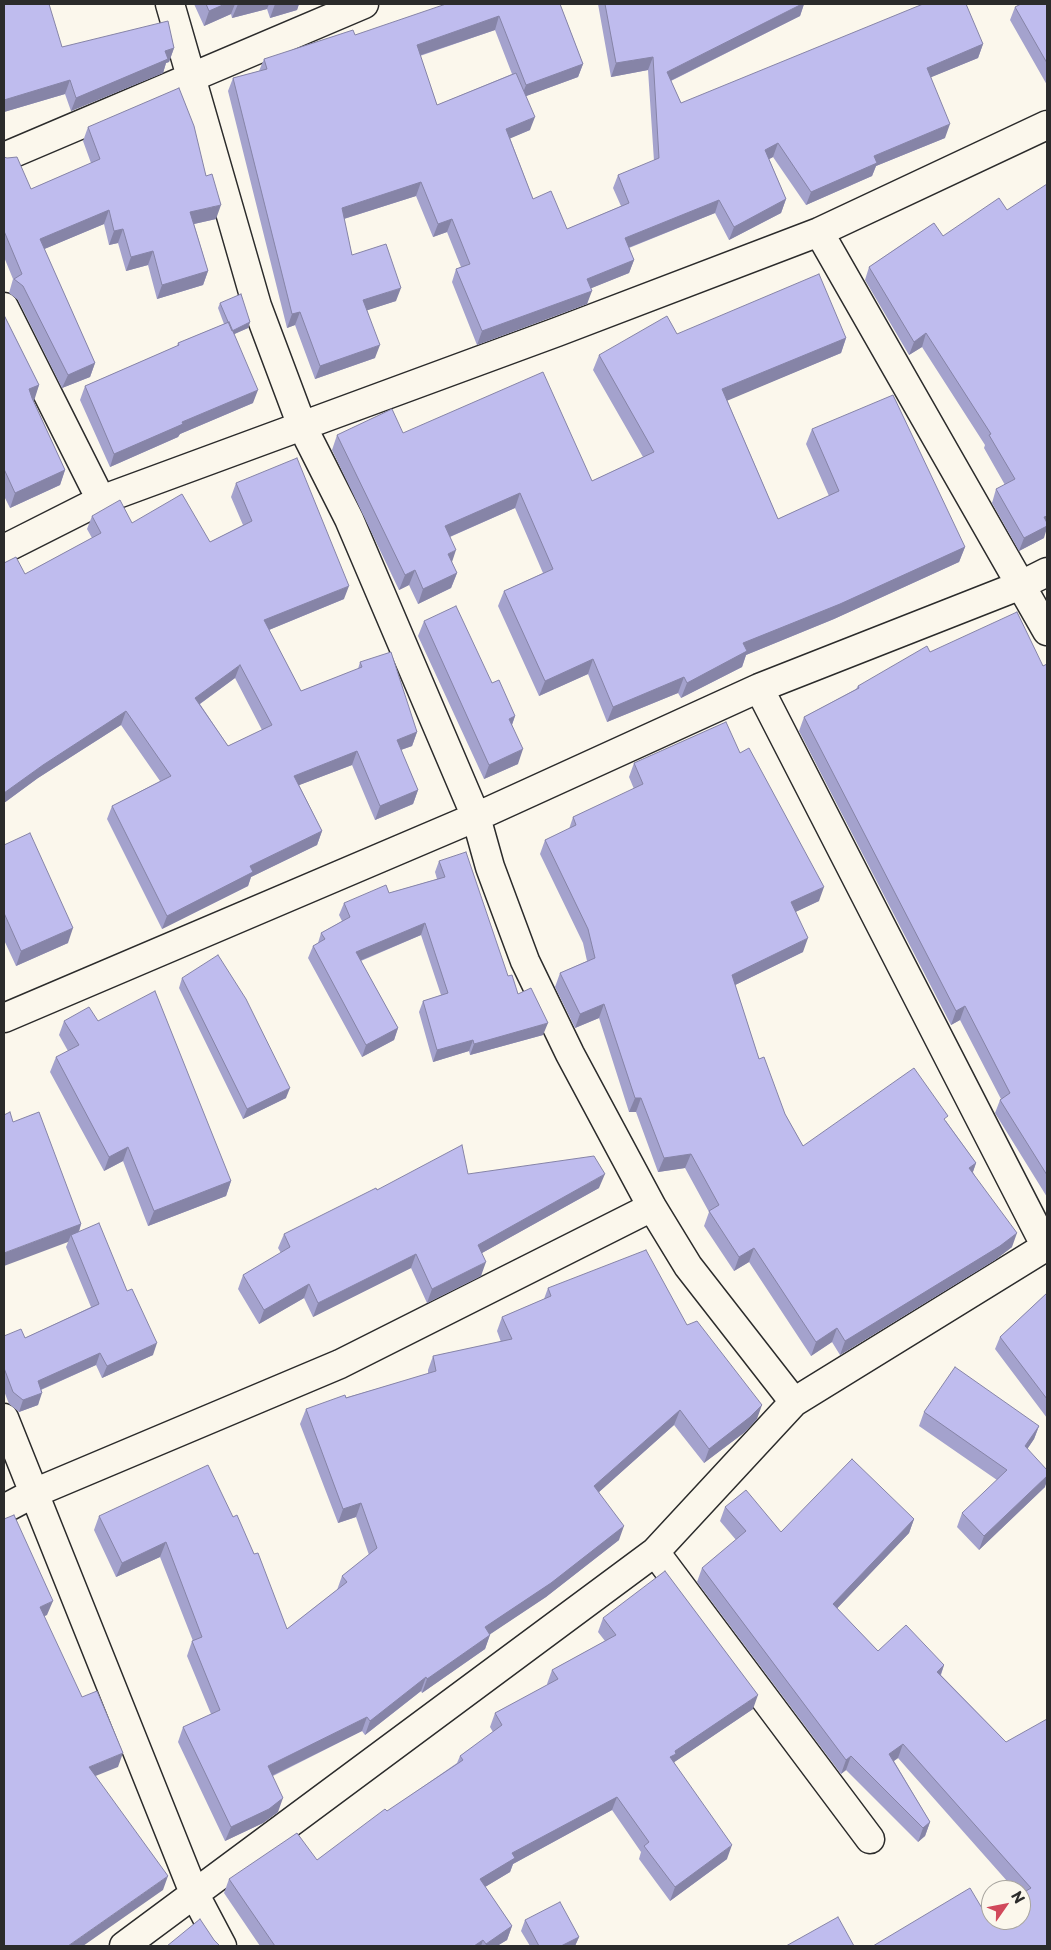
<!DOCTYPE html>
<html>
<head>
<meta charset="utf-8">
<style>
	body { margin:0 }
	#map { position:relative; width:1051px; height:1950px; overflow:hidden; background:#fbf7ec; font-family:"Playpen Sans",sans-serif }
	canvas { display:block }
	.frame { position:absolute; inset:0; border:5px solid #2b2b2b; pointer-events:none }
	.north { position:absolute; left:981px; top:1880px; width:50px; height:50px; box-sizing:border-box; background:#fbf7ec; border:1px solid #a8a59f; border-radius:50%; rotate:57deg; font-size:14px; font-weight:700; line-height:20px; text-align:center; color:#2b2b2b }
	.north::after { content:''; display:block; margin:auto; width:18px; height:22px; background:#d1495b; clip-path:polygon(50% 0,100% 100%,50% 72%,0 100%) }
</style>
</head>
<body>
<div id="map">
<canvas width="1051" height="1950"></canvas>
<div class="frame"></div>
<div class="north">N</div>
</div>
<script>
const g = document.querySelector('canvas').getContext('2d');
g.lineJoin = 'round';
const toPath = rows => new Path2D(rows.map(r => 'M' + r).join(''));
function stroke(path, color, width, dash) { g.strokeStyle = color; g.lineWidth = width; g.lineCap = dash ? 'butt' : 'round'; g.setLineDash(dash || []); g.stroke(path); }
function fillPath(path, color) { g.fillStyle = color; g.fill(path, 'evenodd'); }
const minor = toPath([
	[170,4,257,306,302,426,349,519,476,817,490,867,525,961,570,1054,652,1207,688,1266,794,1402],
	[4,157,364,4],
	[819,232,1047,631],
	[4,307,101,500],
	[4,549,101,500,557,332,819,232,1047,125],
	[759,688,1047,1249],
	[4,1018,476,817,759,688,1021,585,1047,572],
	[4,1418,194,1893,222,1946],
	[4,1509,34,1493,340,1364,652,1207],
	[655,1552,870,1839],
	[124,1946,655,1552,794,1402,1047,1246]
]);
stroke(minor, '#2b2b2b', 31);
stroke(minor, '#fbf7ec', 28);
fillPath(toPath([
	[4,4,62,47,174,48,169,62,166,63,163,73,71,111,65,94,4,112],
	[194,4,299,4,297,10,270,18,267,9,232,18,231,14,204,26],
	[560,4,583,64,578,77,526,96,530,130,510,138,533,199,567,229,621,206,613,188,618,175,654,161,648,70,611,77,598,4,804,4,800,16,671,81,681,103,983,44,978,58,931,77,945,138,876,166,872,176,806,205,773,157,769,159,786,199,781,213,729,240,715,213,629,248,634,260,629,273,591,288,587,304,477,345,452,282,456,269,461,267,447,232,433,237,416,196,344,219,352,255,396,301,367,310,375,358,315,379,295,325,287,328,228,91,233,78,259,71,264,59,355,35],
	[495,30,512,74,437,105,420,56],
	[1047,4,1047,85,1010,20,1015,7],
	[88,127,216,219,194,224,208,271,203,285,157,299,148,265,126,271,118,243,109,245,104,224,44,249,95,363,90,377,62,388,18,300,9,293,13,279,4,257,4,157,31,189,91,163,83,141],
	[934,223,1044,538,1019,551,992,503,996,489,1005,485,984,448,985,445,922,347,909,355,865,280,869,267],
	[220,303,250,322,248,328,234,334,253,403,180,434,178,437,110,467,80,400,85,386,177,346,178,343,224,324,218,308],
	[4,315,39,385,33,401,65,470,60,485,10,508,4,496],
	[677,334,846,338,841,353,727,400,778,519,829,496,806,444,812,429,965,547,959,562,834,619,746,655,742,667,681,698,678,693,607,722,588,674,539,696,498,606,504,591,543,573,515,508,450,537,452,562,457,573,451,588,418,604,409,585,399,590,332,450,337,435,403,433,592,481,643,457,593,370,599,355],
	[236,483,344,599,269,630,301,691,358,669,360,662,417,732,412,746,401,750,418,790,413,804,375,820,352,765,299,785,322,831,317,845,251,877,248,886,162,929,107,819,112,806,160,781,121,725,38,778,4,803,4,563,25,574,92,538,87,529,92,516,132,523,210,542,243,525,231,497],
	[235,678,262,730,228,746,200,704],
	[424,621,492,683,515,716,512,725,518,764,484,779,418,636],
	[930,652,1043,666,1047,664,1047,1197,995,1113,1000,1100,1001,1099,960,1020,951,1025,799,731,804,717,856,689,858,686],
	[740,753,819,901,795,912,803,952,735,985,759,1059,785,1114,803,1146,946,1121,976,1163,973,1172,1012,1247,995,1260,840,1355,832,1342,811,1356,749,1262,734,1271,704,1226,709,1212,685,1168,658,1172,636,1112,629,1112,599,1018,575,1028,555,987,560,973,587,961,583,943,540,854,545,840,569,829,573,817,634,789,629,777,634,763],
	[4,845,68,943,16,966,4,940],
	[439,861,518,994,543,1035,470,1055,469,1051,433,1062,419,1012,423,1001,441,995,421,935,361,961,398,1028,394,1040,362,1057,308,958,313,946,318,943,321,933,342,921,339,915,344,903,389,893,437,879,435,872],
	[182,978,286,1098,243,1119,179,988],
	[64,1021,98,1021,231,1181,226,1196,148,1226,123,1161,104,1171,50,1072,56,1057,68,1051,59,1035],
	[13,1122,81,1224,79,1232,153,1355,102,1378,96,1365,41,1390,38,1405,19,1412,9,1404,4,1391,4,1336,25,1338,91,1307,66,1247,68,1242],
	[468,1174,599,1188,482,1253,481,1276,427,1303,411,1268,313,1317,304,1298,259,1324,238,1289,243,1275,281,1253,278,1248,284,1234,377,1190],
	[548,1288,687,1325,757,1419,745,1432,704,1463,674,1425,599,1492,619,1540,546,1597,490,1634,485,1649,422,1693,421,1691,365,1735,362,1731,273,1776,278,1812,263,1823,225,1841,178,1742,183,1727,211,1714,187,1656,192,1641,193,1641,160,1557,116,1577,94,1530,99,1516,233,1517,254,1554,287,1629,337,1590,342,1576,369,1555,356,1517,338,1523,300,1424,306,1409,428,1374,428,1370,433,1356,501,1342,497,1331,502,1317,544,1299],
	[1047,1293,1047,1418,995,1349,1000,1337],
	[924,1412,1039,1426,1034,1439,1027,1449,1045,1487,979,1550,957,1527,962,1513,997,1480,919,1426],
	[725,1507,781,1532,914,1519,909,1533,837,1608,878,1651,944,1665,941,1675,1006,1742,1047,1946,986,1915,1021,1920,1021,1890,1015,1890,898,1758,894,1761,930,1822,925,1836,918,1842,846,1770,841,1774,697,1582,702,1568,736,1540,720,1521],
	[603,1618,753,1709,674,1762,727,1859,670,1901,639,1859,641,1852,612,1810,513,1864,510,1872,485,1887,512,1926,507,1940,497,1946,260,1946,224,1893,229,1879,317,1860,457,1763,460,1756,493,1732,490,1727,495,1713,548,1685,547,1684,552,1670,605,1641,598,1632],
	[525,1920,579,1937,575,1946,530,1946,521,1931]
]), '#a4a2cd');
fillPath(toPath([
	[225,4,235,4,231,14,204,26,209,11],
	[238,4,269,4,267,9,232,18],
	[275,4,299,4,297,10,270,18],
	[802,4,804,4,800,16,662,85,667,72],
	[499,16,495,30,412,58,417,45],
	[983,44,978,58,922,81,927,68],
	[174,48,169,62,166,63,163,73,71,111,76,98,165,51],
	[653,57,648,70,611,77,616,63],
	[583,64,578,77,521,98,526,85],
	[70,80,65,94,4,112,4,100],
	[535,117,530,130,502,142,506,129],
	[950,124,945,138,876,166,872,176,806,205,811,192,874,156],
	[778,143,773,157,760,164,765,150],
	[421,182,416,196,337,221,342,208],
	[786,199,781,213,729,240,734,227],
	[719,200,715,213,620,251,625,238],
	[221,205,216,219,185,226,190,212],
	[109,210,104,224,35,253,40,239],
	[452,219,447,232,433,237,438,224],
	[123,229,118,243,109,245,114,231],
	[153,251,148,265,126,271,131,257],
	[634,260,629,273,582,292,587,279],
	[208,271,203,285,157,299,162,285],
	[401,288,396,301,359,313,363,300],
	[592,291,587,304,477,345,482,331],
	[300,312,295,325,287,328,292,314],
	[250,322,248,328,230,336,232,331],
	[926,333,922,347,909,355,914,342],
	[846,338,841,353,717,405,722,389],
	[380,345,375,358,315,379,320,366],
	[95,363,90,377,62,388,68,375],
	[39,385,34,401,23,405,29,389],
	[258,390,253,403,180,434,178,437,110,467,114,454,182,422],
	[65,470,60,485,10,508,15,493],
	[520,493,515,508,440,541,445,526],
	[1047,516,1047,528,1044,538,1019,551,1024,538,1044,517],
	[965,547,959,562,834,619,746,655,742,667,681,698,687,683,743,643],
	[456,550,451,565,448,554],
	[415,570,409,585,399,590,405,575],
	[457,573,451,588,418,604,423,589],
	[349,586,344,599,259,634,264,620],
	[593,659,588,674,539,696,545,681],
	[240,665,235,678,190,711,195,698],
	[684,677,678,693,607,722,613,707],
	[126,711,121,725,38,778,4,803,4,793,43,765],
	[515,716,510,730,509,719],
	[417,732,412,746,392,753,397,740],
	[523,749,518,764,484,779,489,765],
	[357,751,352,765,289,789,294,776],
	[418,790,413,804,375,820,380,806],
	[322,831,317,845,251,877,248,886,162,929,167,916,250,866],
	[824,887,819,901,785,917,791,902],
	[425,923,421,935,352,964,356,952],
	[73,928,68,943,16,966,21,951],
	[808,938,803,952,727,989,732,975],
	[604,1004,599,1018,575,1028,580,1014],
	[965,1006,960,1020,951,1025,956,1011],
	[548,1023,543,1035,470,1055,474,1044],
	[398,1028,394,1040,362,1057,366,1045],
	[473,1040,469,1051,433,1062,437,1050],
	[290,1088,286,1098,243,1119,247,1109],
	[635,1098,641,1098,636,1112,629,1112],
	[128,1147,123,1161,104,1171,109,1157],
	[691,1154,685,1168,658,1172,664,1158],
	[976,1163,971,1177,969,1168],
	[605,1174,599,1188,473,1258,478,1245],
	[231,1181,226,1196,148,1226,154,1211],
	[81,1224,76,1240,71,1235,68,1242,4,1266,4,1253],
	[1017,1233,1012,1247,995,1260,840,1355,845,1341],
	[754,1248,749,1262,734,1271,739,1257],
	[416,1254,411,1268,313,1317,318,1303],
	[486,1262,481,1276,427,1303,432,1289],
	[309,1284,304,1298,259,1324,264,1310],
	[837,1328,832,1342,811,1356,816,1342],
	[157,1343,153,1355,102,1378,107,1366],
	[100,1353,96,1365,33,1393,38,1381],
	[42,1393,38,1405,19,1412,23,1400],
	[762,1405,757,1419,745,1432,704,1463,709,1449],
	[680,1410,674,1425,589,1501,594,1486],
	[1039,1426,1034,1439,1020,1460,1025,1446],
	[1047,1476,1047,1481,1045,1487,979,1550,984,1536],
	[361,1503,356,1517,338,1523,343,1509],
	[914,1519,909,1533,828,1618,833,1604],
	[624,1526,619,1540,546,1597,480,1641,485,1627],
	[166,1542,160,1557,116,1577,122,1563],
	[53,1601,47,1615,35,1621,40,1607],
	[490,1635,485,1649,422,1693,427,1679],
	[944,1665,939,1679,937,1672],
	[426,1677,421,1691,365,1735,370,1721],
	[758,1695,753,1709,673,1763,670,1757,675,1751],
	[367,1717,362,1731,263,1780,268,1766],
	[903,1744,898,1758,884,1768,889,1754],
	[123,1753,118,1767,83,1781,89,1767],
	[851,1756,846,1770,841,1774,846,1760],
	[617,1797,612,1810,513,1864,510,1872,475,1893,480,1879,512,1853],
	[283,1798,278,1812,263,1823,225,1841,231,1827],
	[930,1822,925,1836,918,1842,923,1828],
	[732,1845,727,1859,670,1901,675,1887],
	[168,1876,163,1890,83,1946,68,1946],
	[512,1926,507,1940,497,1946,485,1946,486,1944],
	[579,1937,575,1946,561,1946],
	[483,1940,481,1946,474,1946]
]), '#8684a7');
const building = toPath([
	[4,4,49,4,62,47,168,21,174,48,165,51,168,59,76,98,70,80,4,100,4,4],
	[206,4,225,4,209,11,206,4],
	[446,4,560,4,583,64,526,85,499,16,417,45,437,105,516,73,535,117,506,129,533,199,551,191,567,229,629,203,618,175,659,158,653,57,616,63,605,4,802,4,667,72,681,103,923,4,966,4,983,44,927,68,950,124,874,156,877,163,811,192,778,143,765,150,786,199,734,227,719,200,625,238,634,260,587,279,592,291,482,331,456,269,470,264,452,219,438,224,421,182,342,208,352,255,386,244,401,288,363,300,380,345,320,366,300,312,292,314,233,78,267,69,264,59,353,30,355,35,446,4],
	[1021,4,1047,4,1047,63,1015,7,1021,4],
	[179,88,194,126,206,176,212,174,221,205,190,212,208,271,162,285,153,251,131,257,123,229,114,231,109,210,40,239,95,363,68,375,23,286,14,279,22,274,4,231,4,157,7,158,17,157,31,189,100,159,88,127,179,88],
	[1047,184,1047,516,1044,517,1047,523,1047,526,1024,538,996,489,1015,479,989,435,991,434,926,333,914,342,869,267,934,223,943,236,999,198,1007,210,1047,184],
	[819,274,846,338,722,389,778,519,839,491,812,429,893,395,965,547,840,604,743,643,747,651,687,683,684,677,613,707,593,659,545,681,504,591,553,569,520,493,445,526,456,550,448,554,457,573,423,589,415,570,405,575,337,435,392,409,403,433,543,372,592,481,654,452,599,355,667,316,677,334,819,274],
	[241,294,250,322,232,331,220,303,241,294],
	[4,315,39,385,29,389,32,398,65,470,15,493,4,469,4,315],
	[229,322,258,390,182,422,183,424,114,454,85,386,179,345,178,343,229,322],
	[297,458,349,586,264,620,301,691,362,667,360,662,391,652,417,732,397,740,418,790,380,806,357,751,294,776,322,831,250,866,253,872,167,916,112,806,171,776,126,711,43,765,4,793,4,563,16,557,25,574,101,533,92,516,120,500,132,523,182,494,210,542,252,521,236,483,297,458],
	[240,665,272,725,228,746,195,698,240,665],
	[456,606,492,683,499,680,515,716,509,719,523,749,489,765,424,621,456,606],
	[1017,612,1043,666,1047,664,1047,1175,1000,1100,1010,1093,965,1006,956,1011,804,717,859,688,858,686,927,646,930,652,1017,612],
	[726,722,740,753,749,748,824,887,791,902,808,938,732,975,759,1059,764,1057,785,1114,803,1146,914,1068,948,1116,944,1119,976,1163,969,1168,1017,1233,1000,1246,845,1341,837,1328,816,1342,754,1248,739,1257,709,1211,719,1205,691,1154,664,1158,641,1098,635,1098,604,1004,580,1014,560,973,595,958,588,929,545,840,576,825,573,817,643,784,634,763,726,722],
	[30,833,73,928,21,951,4,913,4,845,30,833],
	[466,852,508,976,512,975,518,994,531,988,548,1023,474,1044,473,1040,437,1050,423,1001,448,993,425,923,356,952,398,1028,366,1045,313,946,325,939,321,933,350,917,344,903,386,885,389,893,445,877,439,861,466,852],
	[218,955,246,999,290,1088,247,1109,182,978,218,955],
	[155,991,231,1181,154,1211,128,1147,109,1157,56,1057,79,1045,64,1021,89,1007,98,1021,155,991],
	[10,1112,13,1122,39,1112,81,1224,4,1253,4,1115,10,1112],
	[462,1145,468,1174,594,1156,605,1174,478,1245,486,1262,432,1289,416,1254,318,1303,309,1284,264,1310,243,1275,290,1247,284,1234,376,1188,377,1190,462,1145],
	[99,1223,127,1291,132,1289,157,1343,107,1366,100,1353,38,1381,42,1393,23,1400,13,1392,4,1368,4,1336,21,1329,25,1338,99,1304,71,1235,99,1223],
	[646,1250,687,1325,697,1321,762,1405,750,1417,709,1449,680,1410,594,1486,624,1526,551,1583,485,1627,490,1635,427,1679,426,1677,370,1721,367,1717,268,1766,283,1798,269,1809,231,1827,183,1727,220,1710,192,1641,202,1637,166,1542,122,1563,99,1516,208,1465,233,1517,237,1515,254,1554,258,1553,287,1629,347,1582,342,1576,377,1548,361,1503,343,1509,306,1409,345,1395,346,1398,436,1371,433,1356,512,1339,502,1317,551,1296,548,1288,646,1250],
	[1047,1293,1047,1399,1000,1337,1047,1293],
	[955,1367,1039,1426,1025,1446,1047,1470,1047,1476,984,1536,962,1513,1007,1470,924,1412,955,1367],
	[852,1459,914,1519,833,1604,878,1651,906,1625,944,1665,937,1672,1006,1742,1047,1719,1047,1946,873,1946,970,1888,986,1915,991,1912,991,1920,1021,1920,1021,1894,1031,1888,903,1744,889,1754,930,1822,923,1828,851,1756,846,1760,702,1568,746,1531,725,1507,746,1490,781,1532,852,1459],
	[14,1515,53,1601,40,1607,82,1697,97,1691,123,1753,89,1767,168,1876,68,1946,4,1946,4,1519,14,1515],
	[665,1571,758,1695,675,1751,676,1754,670,1757,732,1845,675,1887,644,1846,649,1842,617,1797,512,1853,515,1858,480,1879,512,1926,486,1944,483,1940,474,1946,275,1946,229,1879,297,1833,317,1860,385,1809,387,1811,463,1760,460,1756,502,1725,495,1713,558,1679,552,1670,616,1635,603,1618,665,1571],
	[560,1902,579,1937,561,1946,539,1946,525,1920,560,1902],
	[838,1917,854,1946,786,1946,838,1917],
	[200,1919,214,1940,220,1946,167,1946,200,1919]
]);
fillPath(building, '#bfbcee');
stroke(building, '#8684a7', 1);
</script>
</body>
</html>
